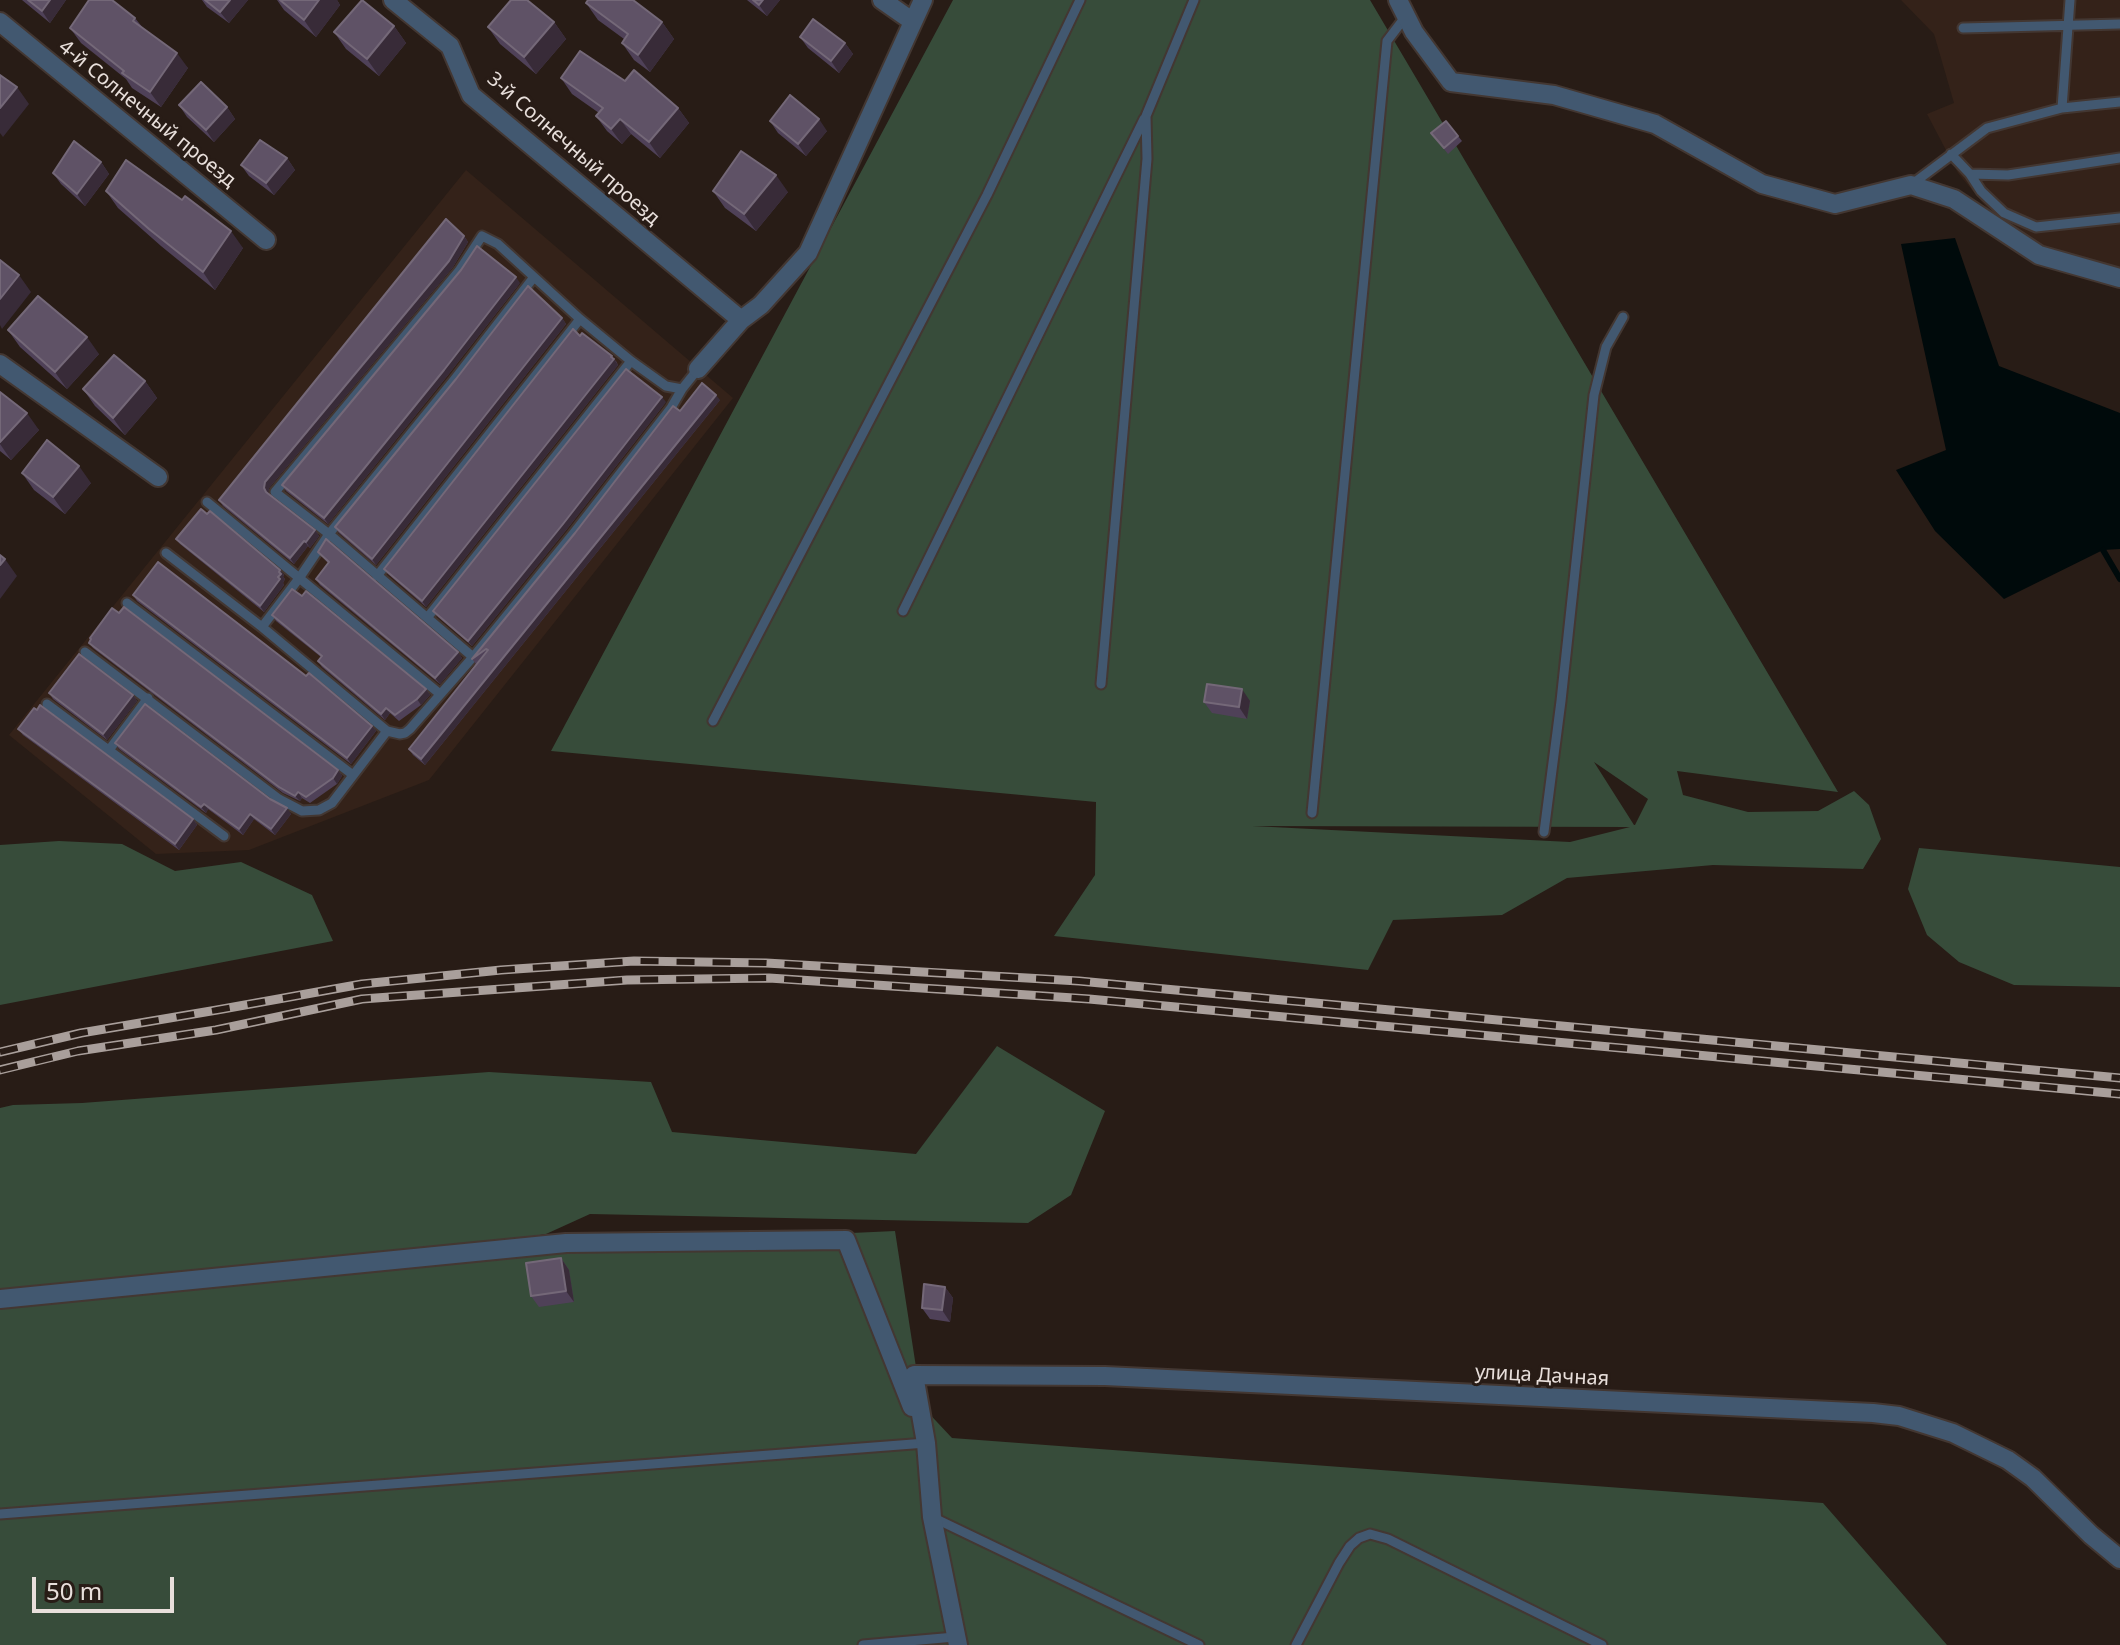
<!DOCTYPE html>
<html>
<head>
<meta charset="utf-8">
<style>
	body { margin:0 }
	#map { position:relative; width:2120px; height:1645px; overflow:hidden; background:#281c16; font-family:"Noto Sans",sans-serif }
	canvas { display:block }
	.scale { position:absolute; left:32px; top:1577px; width:142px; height:36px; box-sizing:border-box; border:4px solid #e8dfdb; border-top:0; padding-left:10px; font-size:24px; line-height:28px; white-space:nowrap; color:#e8dfdb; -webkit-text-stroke:6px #281c16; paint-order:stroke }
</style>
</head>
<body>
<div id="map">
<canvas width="2120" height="1645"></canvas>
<div class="scale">50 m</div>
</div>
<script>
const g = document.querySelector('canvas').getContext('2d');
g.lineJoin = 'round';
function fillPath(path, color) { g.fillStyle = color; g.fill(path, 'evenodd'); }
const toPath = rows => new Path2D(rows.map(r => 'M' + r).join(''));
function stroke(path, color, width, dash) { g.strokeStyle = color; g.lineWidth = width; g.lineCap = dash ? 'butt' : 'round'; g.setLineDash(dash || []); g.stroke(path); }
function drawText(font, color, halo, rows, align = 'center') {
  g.font = font + ' "Noto Sans",sans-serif'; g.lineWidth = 6; g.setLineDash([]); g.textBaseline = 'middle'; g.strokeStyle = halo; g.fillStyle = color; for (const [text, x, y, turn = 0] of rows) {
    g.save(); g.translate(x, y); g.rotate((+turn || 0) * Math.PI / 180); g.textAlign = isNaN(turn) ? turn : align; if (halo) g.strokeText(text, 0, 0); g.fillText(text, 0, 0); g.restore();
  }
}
fillPath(toPath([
	[1901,0,2120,0,2120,270,2078,260,2025,238,1991,213,1958,173,1927,114,1954,103,1934,34],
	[466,170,733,398,429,780,249,850,156,854,9,735]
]), '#342219');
fillPath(toPath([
	[953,0,1370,0,1838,792,1677,771,1683,795,1748,812,1818,811,1854,791,1869,805,1881,839,1863,869,1713,865,1567,878,1502,915,1393,920,1368,970,1054,936,1095,875,1096,802,551,751],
	[1594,762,1648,799,1635,825,1634,825],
	[1252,826,1630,827,1570,842],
	[59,841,122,844,175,871,241,862,312,895,333,941,0,1005,0,845],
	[1919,848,2120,867,2120,987,2014,985,1959,962,1927,935,1908,889],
	[997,1046,1105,1111,1071,1195,1028,1223,590,1214,546,1234,435,1252,895,1231,922,1406,952,1438,1823,1503,1947,1645,0,1645,0,1108,13,1105,82,1103,489,1072,651,1082,672,1132,916,1154]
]), '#374c3a');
fillPath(toPath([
	[1955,238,1999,366,2120,413,2120,549,2103,550,2004,599,1935,531,1896,470,1946,450,1901,244]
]), '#000a0b');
stroke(toPath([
	[2103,550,2120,579]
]), '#000a0b', 6);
const lane = toPath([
	[1963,28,2120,24],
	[2062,108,2070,0],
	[1951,154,1970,174,2008,175,2120,158],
	[1970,174,1981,191,2004,213,2036,227,2120,218],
	[1911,185,1987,128,2062,108,2120,102],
	[682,389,671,408,573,534,473,657,329,534,275,492,459,271,482,236,498,244,580,319,631,361,666,386,682,389,698,369],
	[207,502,440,694],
	[166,553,262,627],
	[377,576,580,319],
	[127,603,353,775],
	[903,611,1144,119],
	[427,618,631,361],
	[85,652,279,799,302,811,319,810,332,803,387,731],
	[473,657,410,729,405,733,400,734,387,731,262,627,300,577,329,534,454,380,534,277],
	[1101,684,1147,159,1146,116,1194,0],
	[47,704,224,836],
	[713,721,987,195,1080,0],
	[109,750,148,698],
	[1312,813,1387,41,1406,16],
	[1544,832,1561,701,1594,395,1606,347,1623,317],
	[0,1514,926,1443],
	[932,1517,1199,1645],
	[863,1645,955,1637],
	[1296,1645,1339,1563,1350,1546,1359,1538,1370,1534,1388,1539,1602,1645]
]);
const street = toPath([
	[393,0,450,46,471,95,741,320],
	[882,0,912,21],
	[1398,0,1414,32,1451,82,1554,95,1655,124,1762,184,1835,204,1911,185,1954,199,2039,255,2120,278],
	[0,22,266,240],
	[0,364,158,477],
	[698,369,741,320,761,305,808,253,923,0],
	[0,1299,566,1243,846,1240,912,1407],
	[958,1645,932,1517,926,1443,914,1375,1105,1376,1873,1413,1899,1416,1953,1433,2008,1460,2033,1478,2091,1535,2120,1559]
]);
stroke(lane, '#433732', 13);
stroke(street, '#433732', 22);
stroke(lane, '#425870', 9);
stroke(street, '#425870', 18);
const rail = toPath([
	[0,1052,81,1033,217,1010,362,984,501,970,634,961,766,963,1079,981,2120,1078],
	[0,1070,78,1051,216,1030,362,999,627,980,769,978,1089,999,2120,1094]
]);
stroke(rail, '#a99f9b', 9);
stroke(rail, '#281c16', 6, [18]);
fillPath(toPath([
	[22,0,66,0,50,23],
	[202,0,248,0,229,23,207,7],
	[277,0,337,0,340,5,316,37,284,10],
	[747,0,780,0,767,16],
	[586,3,662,22,674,39,650,72,634,60,622,43,624,39,598,20],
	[135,18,143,28,188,68,161,107,132,88,126,79,81,43,70,28],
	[554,22,566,39,536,74,500,44,488,27],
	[394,26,406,43,379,76,346,49,334,32],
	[800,37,845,43,853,54,839,73,808,48],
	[561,78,625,81,678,108,689,123,660,158,631,134,622,144,607,131,596,116,599,113,572,94],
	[179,105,227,107,235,119,214,142,187,117],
	[770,121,827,131,806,156,778,133],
	[1431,133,1458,136,1462,141,1448,154],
	[287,158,295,170,274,195,249,176,241,165],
	[101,162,109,174,85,206,61,184,53,173],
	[106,191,243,248,215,290,161,246,118,208],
	[713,191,788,192,756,231,725,208],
	[464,236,468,242,453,267,269,488,268,493,315,530,319,536,310,548,308,546,294,564,223,506,219,500],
	[520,283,448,375,328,524,286,491,282,485],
	[562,318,566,324,376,565,339,533,335,527,456,379],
	[8,330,99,354,67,389,20,347],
	[580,336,616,361,618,365,426,607,388,574,384,569],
	[145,381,157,398,125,435,95,406,83,389],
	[0,392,39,430,11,460,0,451],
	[720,400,425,765,413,755,409,749,476,664,472,659,680,411],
	[666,402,567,529,472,646,438,617,433,611],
	[22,473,91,483,65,514,34,490],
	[176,539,280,570,284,575,283,577,285,579,283,583,284,585,264,612,180,544],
	[318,552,458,652,462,658,440,684,320,585,316,579,328,563],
	[133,595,372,726,376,731,351,764,137,601],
	[272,615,426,689,430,695,421,705,399,721,390,713,385,720,322,667,318,661,321,657,276,621],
	[89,643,338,770,342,776,337,784,310,803,302,798,300,801,283,793,93,648],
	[49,693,133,695,137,701,107,740,53,699],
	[1250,701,1247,719,1212,713,1204,702],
	[18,729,193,819,197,825,179,850,23,735],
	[115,743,270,799,291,814,275,835,254,819,243,835,208,809,206,813,119,749],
	[561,1258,569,1270,574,1302,539,1307,531,1296],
	[945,1287,953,1298,950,1322,930,1319,922,1308]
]), '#4f4158');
fillPath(toPath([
	[50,0,66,0,50,23,42,11],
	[230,0,248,0,229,23,220,12],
	[319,0,337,0,340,5,316,37,304,20],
	[763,0,780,0,767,16,759,5],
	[554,22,566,39,536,74,524,57],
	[662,22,674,39,650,72,638,55],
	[394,26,406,43,379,76,367,59],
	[845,43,853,54,839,73,831,61],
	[177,53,188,68,161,107,150,92],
	[17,87,29,104,3,137,0,133,0,108],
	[227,107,235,119,214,142,206,130],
	[678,108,689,123,660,158,649,142],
	[620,119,631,134,622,144,611,129],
	[819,119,827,131,806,156,798,144],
	[287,158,295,170,274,195,266,183],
	[101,162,109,174,85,206,77,194],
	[776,175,788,192,756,231,744,214],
	[231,231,243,248,215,290,203,272],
	[464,236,468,242,453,267,269,488,268,494,264,488,265,482],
	[19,275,31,292,2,329,0,325,0,299],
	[516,277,520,283,448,375,328,524,324,518],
	[562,318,566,324,376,565,372,559],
	[87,337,99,354,67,389,55,372],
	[612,356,618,365,426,607,422,601],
	[145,381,157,398,125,435,113,418],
	[716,395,720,400,425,765,421,759],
	[662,397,666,402,567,529,472,646,468,641],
	[27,413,39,430,11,460,0,444,0,442],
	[79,466,91,483,65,514,53,497],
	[315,530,319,536,310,548,306,542],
	[304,541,308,546,294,564,290,558],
	[5,559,17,576,0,599,0,565],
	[280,570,284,575,283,577,285,579,283,583,284,585,264,612,260,606,278,577,279,572],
	[458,652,462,658,440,684,435,678],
	[426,689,430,695,421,705,417,699],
	[1242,689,1250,701,1247,719,1239,707],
	[133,695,137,701,107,740,103,734],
	[386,708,390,713,385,720,381,714],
	[372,726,376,731,351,764,347,758],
	[338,770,342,776,337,784,333,778],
	[298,792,302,798,300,801,295,796],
	[204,804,208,809,206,813,201,807],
	[287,808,291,814,275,835,271,829],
	[250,814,254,819,243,835,239,829],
	[193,819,197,825,179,850,175,844],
	[561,1258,569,1270,574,1302,566,1291],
	[945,1287,953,1298,950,1322,942,1310]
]), '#382b38');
const building = toPath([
	[28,0,50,0,42,11,28,0],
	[89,0,112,0,135,18,133,21,177,53,150,92,122,73,124,71,70,28,89,0],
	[205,0,230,0,220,12,205,0],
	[280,0,319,0,304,20,280,0],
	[362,0,394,26,367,59,334,32,362,0],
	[511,0,527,0,554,22,524,57,488,27,511,0],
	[588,0,633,0,662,22,638,55,622,43,628,34,586,3,588,0],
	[753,0,763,0,759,5,753,0],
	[813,19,845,43,831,61,800,37,813,19],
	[580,51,625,81,634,70,678,108,649,142,620,119,611,129,596,116,603,108,561,78,580,51],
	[0,75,17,87,0,108,0,75],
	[201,82,227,107,206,130,179,105,201,82],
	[790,95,819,119,798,144,770,121,790,95],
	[1446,121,1458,136,1444,148,1431,133,1446,121],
	[260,140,287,158,266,183,241,165,260,140],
	[74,141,101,162,77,194,53,173,74,141],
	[741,151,776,175,744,214,713,191,741,151],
	[126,160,182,200,185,196,231,231,203,272,149,229,106,191,126,160],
	[446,219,464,236,449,261,265,482,264,488,266,492,315,530,306,542,304,541,290,558,219,500,446,219],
	[477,246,516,277,444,370,324,518,282,485,461,270,477,246],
	[0,260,19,275,0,299,0,260],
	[528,286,562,318,372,559,335,527,456,379,528,286],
	[38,296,87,337,55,372,8,330,38,296],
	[573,329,580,336,582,333,612,356,611,357,614,359,422,601,384,569,573,329],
	[114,355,145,381,113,418,83,389,114,355],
	[626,369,662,397,661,398,563,524,468,641,433,611,626,369],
	[702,383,716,395,421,759,409,749,488,650,486,649,472,659,575,533,673,406,680,411,702,383],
	[0,392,27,413,0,442,0,392],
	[47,440,79,466,53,497,22,473,47,440],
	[201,509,207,514,210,511,280,570,279,572,281,574,278,577,280,579,260,606,176,539,201,509],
	[326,539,458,652,435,678,316,579,329,562,318,552,326,539],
	[0,555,5,559,0,565,0,555],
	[158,562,306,676,309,673,372,726,347,758,133,595,158,562],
	[292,589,302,596,306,591,426,689,417,699,395,715,386,708,381,714,318,661,322,656,272,615,292,589],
	[124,607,338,770,333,778,306,797,298,792,295,796,279,787,89,643,91,639,90,638,112,608,119,613,124,607],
	[79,654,133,695,103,734,49,693,79,654],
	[1207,684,1242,689,1239,707,1204,702,1207,684],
	[145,704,270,799,287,808,271,829,250,814,239,829,204,804,201,807,115,743,145,704],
	[40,705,193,819,175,844,18,729,34,708,37,710,40,705],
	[561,1258,566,1291,531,1296,526,1263,561,1258],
	[924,1284,945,1287,942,1310,922,1308,924,1284]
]);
fillPath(building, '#5f5266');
stroke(building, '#746878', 2);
drawText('20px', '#e8dfdb', '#281c16', [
	["4-й Солнечный проезд",147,114,39],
	["3-й Солнечный проезд",573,149,41],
	["улица Дачная",1542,1376,3]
]);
</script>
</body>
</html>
